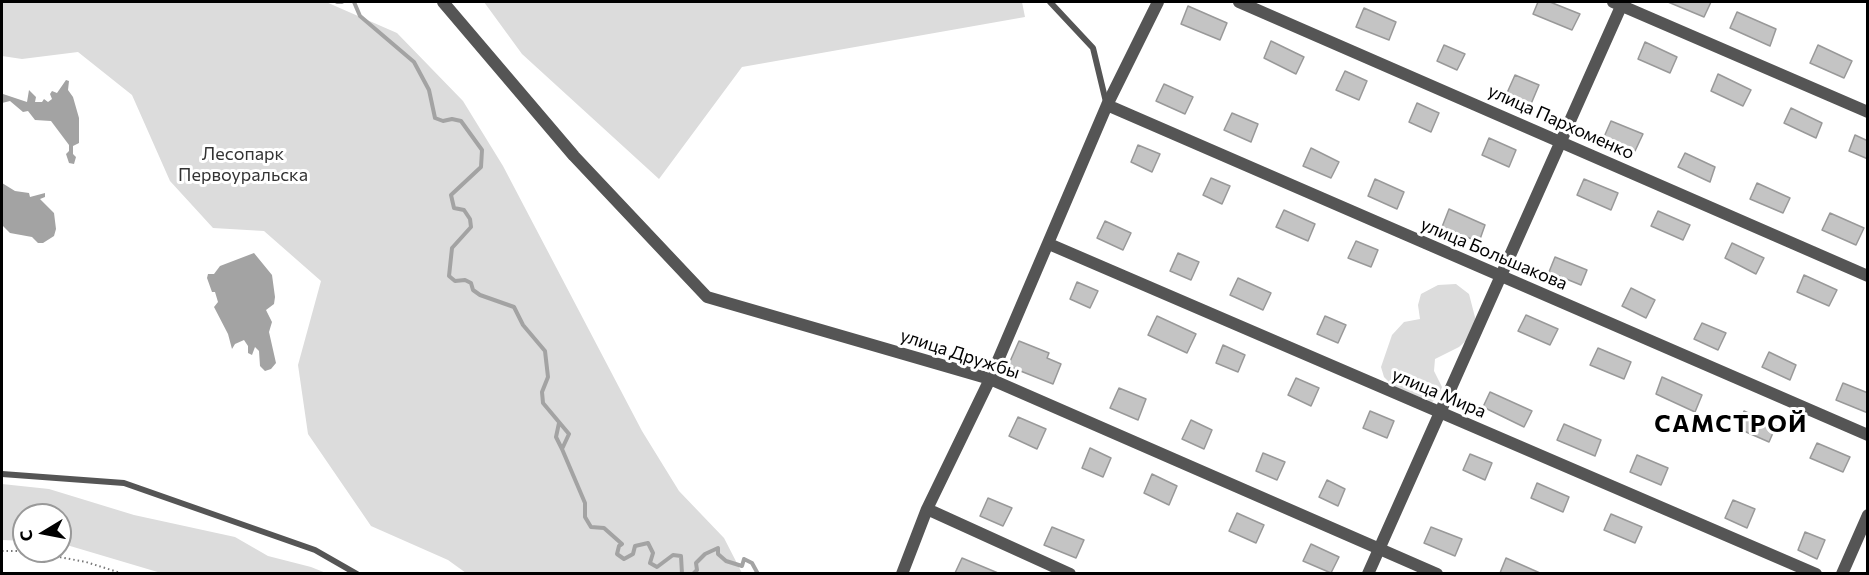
<!DOCTYPE html>
<html>
<head>
<meta charset="utf-8">
<style>
	body { margin:0 }
	#map { position:relative; width:1869px; height:575px; overflow:hidden; background:#fff; font-family:Commissioner,sans-serif }
	canvas { display:block }
	.frame { position:absolute; inset:0; border:3px solid #000; pointer-events:none }
	.north { position:absolute; left:12px; top:503px; width:60px; height:60px; box-sizing:border-box; background:#fff; border:2px solid #999; border-radius:50%; rotate:260deg; font-size:16px; font-weight:700; line-height:24px; text-align:center; color:#000 }
	.north::after { content:''; display:block; margin:auto; width:21px; height:27px; background:#000; clip-path:polygon(50% 0,100% 100%,50% 72%,0 100%) }
</style>
</head>
<body>
<div id="map">
<canvas width="1869" height="575"></canvas>
<div class="frame"></div>
<div class="north">С</div>
</div>
<script>
const g = document.querySelector('canvas').getContext('2d');
g.lineJoin = 'round';
function fillPath(path, color) { g.fillStyle = color; g.fill(path, 'evenodd'); }
const toPath = rows => new Path2D(rows.map(r => 'M' + r).join(''));
function stroke(path, color, width, dash) { g.strokeStyle = color; g.lineWidth = width; g.lineCap = dash ? 'butt' : 'round'; g.setLineDash(dash || []); g.stroke(path); }
function drawText(font, color, halo, rows, align = 'center') {
  g.font = font + ' Commissioner,sans-serif'; g.lineWidth = 6; g.setLineDash([]); g.textBaseline = 'middle'; g.strokeStyle = halo; g.fillStyle = color; for (const [text, x, y, turn = 0] of rows) {
    g.save(); g.translate(x, y); g.rotate((+turn || 0) * Math.PI / 180); g.textAlign = isNaN(turn) ? turn : align; if (halo) g.strokeText(text, 0, 0); g.fillText(text, 0, 0); g.restore();
  }
}
fillPath(toPath([
	[2,2,326,2,397,33,463,101,503,166,642,431,679,491,724,538,742,573,466,573,448,560,371,526,308,434,298,365,321,281,264,231,213,228,170,181,132,95,78,52,22,59,2,56],
	[484,2,1022,2,1025,17,742,67,659,179,522,54],
	[1456,284,1469,294,1476,321,1468,339,1459,347,1435,359,1434,371,1442,387,1438,398,1432,402,1393,386,1384,377,1381,367,1392,335,1404,322,1420,319,1418,305,1421,294,1438,285],
	[2,484,49,489,134,515,235,537,268,556,311,567,326,573,161,573,60,543,60,515,24,515,24,541,2,540]
]), '#dcdcdc');
fillPath(toPath([
	[66,80,69,81,68,90,73,97,79,118,79,143,73,146,73,154,76,157,74,164,69,163,66,154,69,151,69,145,51,121,35,120,28,111,23,112,10,101,2,103,3,94,27,102,29,90,36,97,35,102,42,102,44,99,48,102,52,99,50,94,52,91,57,93],
	[2,183,15,191,29,193,30,197,45,193,45,197,40,199,54,213,56,229,54,236,43,243,38,243,32,237,10,233,3,226],
	[254,253,272,275,275,297,274,304,266,310,272,322,269,332,276,363,271,369,265,371,260,366,259,351,255,347,252,355,248,353,248,346,244,340,235,344,232,349,228,334,214,307,218,302,215,292,212,292,207,278,208,274,214,274,220,266]
]), '#a3a3a3');
stroke(toPath([
	[337,2,342,2],
	[354,2,360,16,414,62,429,90,435,118,443,121,452,119,461,121,482,150,481,167,451,195,454,208,464,210,470,219,471,227,452,248,449,276,455,281,465,280,471,283,473,290,480,295,514,307,523,325,545,351,548,377,542,392,543,403,569,434,562,449,585,503,585,517,591,527,604,528,622,544,619,546,617,554,624,559,633,554,635,546,648,543,653,553,650,563,657,567,673,555,681,556,682,574],
	[559,423,556,437,562,449],
	[693,574,697,570,696,563,705,554,718,548,718,554,726,561,742,566,744,559,752,563,758,574]
]), '#a3a3a3', 4);
const building = toPath([
	[1538,2,1550,2,1580,14,1572,30,1533,14,1538,2],
	[1668,2,1711,2,1704,17,1668,2],
	[1188,6,1227,23,1220,40,1181,24,1188,6],
	[1364,8,1396,22,1389,40,1356,27,1364,8],
	[1737,12,1776,29,1770,46,1730,28,1737,12],
	[1271,41,1304,57,1296,74,1264,58,1271,41],
	[1645,42,1677,57,1670,73,1638,59,1645,42],
	[1444,45,1465,54,1457,70,1437,61,1444,45],
	[1818,45,1852,61,1844,78,1810,63,1818,45],
	[1345,71,1367,81,1359,100,1336,90,1345,71],
	[1718,74,1751,90,1743,106,1711,91,1718,74],
	[1515,75,1539,85,1531,104,1507,93,1515,75],
	[1164,84,1193,97,1185,114,1156,101,1164,84],
	[1417,103,1439,113,1431,132,1409,122,1417,103],
	[1791,108,1822,123,1816,138,1784,123,1791,108],
	[1232,113,1258,124,1251,142,1224,130,1232,113],
	[1611,121,1643,134,1635,151,1604,137,1611,121],
	[1855,135,1868,141,1868,159,1849,151,1855,135],
	[1489,138,1516,150,1509,167,1482,155,1489,138],
	[1138,145,1160,154,1152,172,1131,162,1138,145],
	[1311,148,1339,162,1331,178,1303,166,1311,148],
	[1685,153,1715,167,1710,182,1678,167,1685,153],
	[1211,178,1230,186,1222,204,1203,195,1211,178],
	[1375,179,1404,192,1397,209,1368,196,1375,179],
	[1584,179,1618,193,1611,210,1577,195,1584,179],
	[1757,183,1790,198,1783,213,1750,199,1757,183],
	[1449,209,1485,225,1479,242,1442,227,1449,209],
	[1284,210,1315,224,1308,241,1276,227,1284,210],
	[1658,211,1690,225,1683,240,1651,226,1658,211],
	[1830,213,1864,228,1856,245,1822,230,1830,213],
	[1105,221,1131,233,1123,250,1097,238,1105,221],
	[1356,241,1378,250,1371,267,1348,258,1356,241],
	[1732,243,1764,258,1756,274,1725,258,1732,243],
	[1178,253,1199,262,1191,280,1170,271,1178,253],
	[1555,257,1587,270,1581,285,1549,272,1555,257],
	[1804,275,1837,290,1829,306,1797,292,1804,275],
	[1238,278,1271,293,1263,310,1230,295,1238,278],
	[1077,282,1098,291,1090,308,1070,299,1077,282],
	[1631,288,1655,300,1646,318,1622,306,1631,288],
	[1526,315,1558,329,1550,345,1518,331,1526,315],
	[1157,316,1196,334,1187,353,1148,335,1157,316],
	[1325,316,1346,325,1338,343,1317,334,1325,316],
	[1702,323,1726,333,1718,350,1694,339,1702,323],
	[1019,341,1049,353,1047,358,1061,364,1053,384,1008,366,1019,341],
	[1223,345,1245,355,1238,372,1216,363,1223,345],
	[1598,348,1631,362,1624,379,1590,365,1598,348],
	[1769,352,1796,365,1790,380,1762,367,1769,352],
	[1662,377,1702,395,1695,412,1656,394,1662,377],
	[1296,378,1319,388,1311,406,1288,395,1296,378],
	[1843,383,1868,393,1868,413,1836,400,1843,383],
	[1119,388,1146,399,1138,420,1110,408,1119,388],
	[1490,392,1532,411,1524,427,1483,407,1490,392],
	[1370,411,1394,421,1387,438,1363,428,1370,411],
	[1744,411,1776,426,1769,442,1737,428,1744,411],
	[1018,417,1046,429,1037,449,1009,436,1018,417],
	[1191,420,1212,430,1204,449,1182,439,1191,420],
	[1564,424,1601,440,1595,456,1557,440,1564,424],
	[1817,443,1850,457,1843,472,1810,458,1817,443],
	[1090,448,1111,458,1103,477,1082,468,1090,448],
	[1263,453,1285,462,1277,480,1256,471,1263,453],
	[1470,454,1492,463,1485,480,1463,470,1470,454],
	[1637,455,1668,468,1661,485,1630,472,1637,455],
	[1152,474,1177,486,1169,505,1144,493,1152,474],
	[1327,480,1345,489,1338,506,1319,497,1327,480],
	[1537,483,1569,497,1563,512,1531,498,1537,483],
	[988,498,1012,508,1003,526,980,516,988,498],
	[1733,500,1755,509,1747,528,1725,518,1733,500],
	[1237,513,1264,525,1256,543,1229,531,1237,513],
	[1611,514,1642,527,1635,543,1604,530,1611,514],
	[1052,527,1084,540,1076,558,1044,545,1052,527],
	[1431,527,1462,539,1455,556,1424,543,1431,527],
	[1805,532,1825,540,1817,559,1798,550,1805,532],
	[1311,544,1339,557,1331,573,1303,561,1311,544],
	[962,558,998,573,955,573,962,558],
	[1506,558,1540,573,1500,573,1506,558]
]);
fillPath(building, '#c4c4c4');
stroke(building, '#999', 1.5);
stroke(toPath([
	[2,551,27,551,86,562,124,574]
]), '#777', 2, [1.5, 3]);
stroke(toPath([
	[1050,2,1093,48,1106,102],
	[2,474,124,483,315,550,357,574]
]), '#555', 6);
stroke(toPath([
	[1239,2,1868,276],
	[1613,2,1868,112],
	[1107,105,1868,435],
	[1049,244,1816,574],
	[927,509,1070,574],
	[902,574,927,509,990,379,1107,105,1158,2],
	[1368,574,1623,2],
	[1842,574,1868,515]
]), '#555', 12);
stroke(toPath([
	[443,2,574,156,707,297,990,379,1437,574]
]), '#555', 12);
drawText('18px', '#000', '#fff', [
	["улица Пархоменко",1561,122,24],
	["улица Большакова",1494,254,23],
	["улица Дружбы",960,354,18],
	["улица Мира",1439,393,23]
]);
drawText('18px', '#333', '#fff', [
	["Лесопарк",243,154],
	["Первоуральска",243,175]
]);
g.letterSpacing = '1.5px';
drawText('bold 24px', '#000', '#fff', [
	["САМСТРОЙ",1731,424]
]);
g.letterSpacing = '0px';
</script>
</body>
</html>
